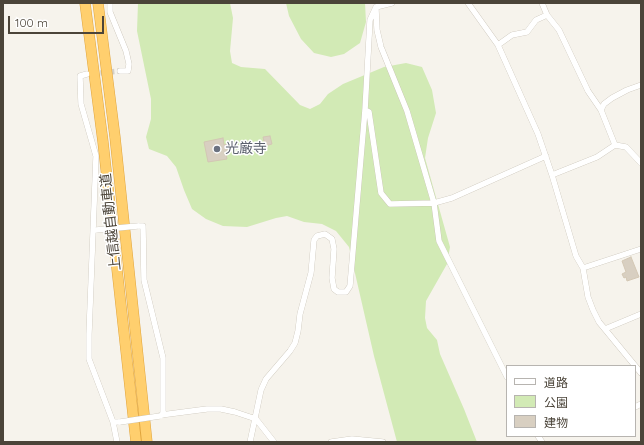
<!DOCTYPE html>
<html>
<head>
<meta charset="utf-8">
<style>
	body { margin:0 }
	#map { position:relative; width:644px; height:445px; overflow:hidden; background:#f6f3ec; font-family:Quicksand,"Noto Sans JP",sans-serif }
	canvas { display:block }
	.frame { position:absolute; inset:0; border:4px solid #4b4439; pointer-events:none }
	.legend { position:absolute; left:506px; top:365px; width:130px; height:72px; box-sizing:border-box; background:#fff; border:1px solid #b7b4b0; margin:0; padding:5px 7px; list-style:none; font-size:12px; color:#4b4439 }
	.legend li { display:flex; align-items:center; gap:8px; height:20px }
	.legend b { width:20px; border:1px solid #b7b4b0 }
	.scale { position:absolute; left:8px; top:16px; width:96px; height:18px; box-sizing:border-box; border:2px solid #4b4439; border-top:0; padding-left:5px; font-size:12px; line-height:14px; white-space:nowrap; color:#4b4439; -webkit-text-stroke:3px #fff; paint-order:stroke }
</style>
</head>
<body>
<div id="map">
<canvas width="644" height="445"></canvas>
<div class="frame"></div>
<ul class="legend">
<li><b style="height:5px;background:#fff"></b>道路</li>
<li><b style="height:11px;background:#d2eab5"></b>公園</li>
<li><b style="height:11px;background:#d8cfc1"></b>建物</li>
</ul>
<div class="scale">100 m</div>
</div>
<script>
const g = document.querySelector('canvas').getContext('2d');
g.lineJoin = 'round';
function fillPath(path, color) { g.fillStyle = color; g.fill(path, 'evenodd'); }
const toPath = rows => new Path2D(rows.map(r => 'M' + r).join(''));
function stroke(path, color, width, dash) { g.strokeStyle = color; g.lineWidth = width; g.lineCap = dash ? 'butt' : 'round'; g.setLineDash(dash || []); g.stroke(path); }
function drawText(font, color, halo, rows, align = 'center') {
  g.font = font + ' Quicksand,"Noto Sans JP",sans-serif'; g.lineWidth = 3; g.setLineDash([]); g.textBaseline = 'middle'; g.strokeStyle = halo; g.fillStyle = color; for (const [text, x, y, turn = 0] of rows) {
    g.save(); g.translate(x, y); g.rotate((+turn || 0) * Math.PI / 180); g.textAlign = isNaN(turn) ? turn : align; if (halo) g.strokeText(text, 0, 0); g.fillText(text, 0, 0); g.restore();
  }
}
fillPath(toPath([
	[138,3,230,3,233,18,230,51,232,63,241,67,265,69,300,105,310,109,320,104,328,94,343,84,384,67,406,63,422,67,432,90,436,113,428,138,425,158,450,247,447,264,426,301,425,318,427,328,437,340,440,354,464,409,477,442,397,442,374,356,349,247,336,231,322,224,304,222,287,216,276,218,247,227,223,226,206,219,192,209,184,190,176,167,167,156,149,149,146,137,151,119,151,99,137,31],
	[286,3,365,3,366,22,360,43,344,54,331,57,314,53,301,39,289,16]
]), '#d2eab5');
const building = toPath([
	[270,136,272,144,265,146,263,137,270,136],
	[223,138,224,145,227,144,228,153,226,153,227,159,208,162,204,142,223,138],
	[631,257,639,277,627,281,626,277,624,278,622,274,626,272,622,261,631,257]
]);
fillPath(building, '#d8cfc1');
stroke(building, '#d3c7b4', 1);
stroke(toPath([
	[92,74,120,71]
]), '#d4d0c8', 5.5, [5.5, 3]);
const minor = toPath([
	[110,3,110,12,126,51,129,64,128,71,120,71],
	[468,3,498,45,538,134,552,175,576,256,583,268,588,297,593,310,599,322,641,373],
	[542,3,547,15,559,30,588,91,601,110,615,145],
	[376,7,392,3],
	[376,9,377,30,381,47,407,111,434,203,439,241,507,377],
	[498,45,512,35,527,32,536,20,547,15],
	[87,74,80,76,81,104,96,156,89,334,89,359,113,422,120,422],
	[365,110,369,112,381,193,390,204,434,203,452,198,546,156],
	[601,110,604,104,612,98,627,90,641,85],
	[552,175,597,157,615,145,626,147,641,163],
	[138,226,143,226,144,280,163,358,163,415],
	[583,268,641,249],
	[605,329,641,314],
	[635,407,641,404],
	[161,415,207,409,221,409,235,412,256,419,274,442],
	[113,422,117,442],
	[538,436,542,442],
	[250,442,261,390,266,379,290,351,295,343,298,331,300,314,311,273,314,240,317,236,325,234,332,239,334,249,332,278,334,289,338,292,346,292,350,286,365,110,370,20,376,7],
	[331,442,352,439,383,442]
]);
const motorway = toPath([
	[85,3,103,142,136,442],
	[98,3,115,137,147,442]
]);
stroke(minor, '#c2bbae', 6);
stroke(motorway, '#e0a43c', 11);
stroke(minor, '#fff', 5.5);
stroke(motorway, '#ffcf6e', 10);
const minorBridge = toPath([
	[96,230,138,226],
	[120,422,160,416]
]);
stroke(minorBridge, '#c2bbae', 6, []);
stroke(minorBridge, '#fff', 5.5);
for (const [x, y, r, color] of [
	[217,149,4,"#6b7280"]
]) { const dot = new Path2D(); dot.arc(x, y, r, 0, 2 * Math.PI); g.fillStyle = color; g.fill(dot); stroke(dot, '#fff', 1.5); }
drawText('14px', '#5b616d', '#fff', [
	["光厳寺",225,149]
], 'left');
drawText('14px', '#4b4439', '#fff', [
	["上信越自動車道",111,222,-96]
]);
</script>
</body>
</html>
